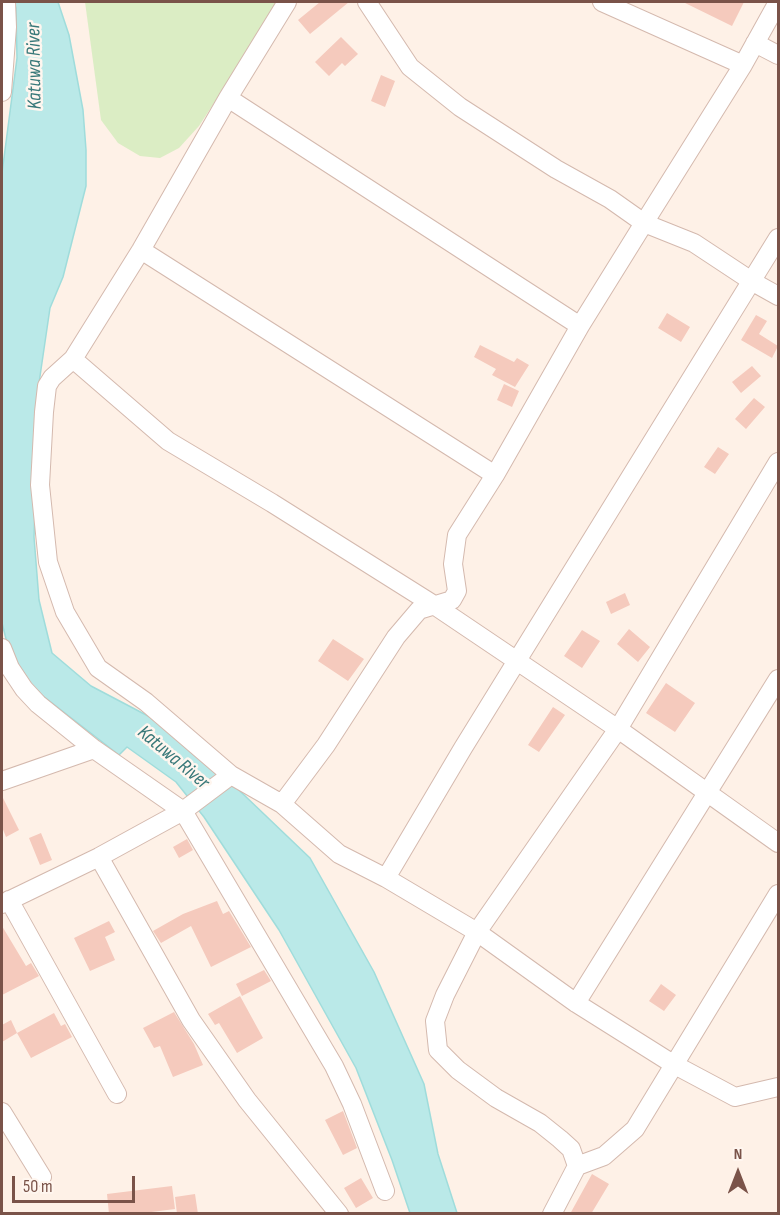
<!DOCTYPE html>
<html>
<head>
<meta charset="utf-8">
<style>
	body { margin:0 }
	#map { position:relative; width:780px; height:1215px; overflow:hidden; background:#fef1e7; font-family:"Sofia Sans Condensed",sans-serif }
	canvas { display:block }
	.frame { position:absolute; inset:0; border:3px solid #7a5349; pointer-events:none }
	.north { position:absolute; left:708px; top:1143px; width:60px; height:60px; -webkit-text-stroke:4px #fff6ef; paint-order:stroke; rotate:0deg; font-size:16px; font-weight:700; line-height:24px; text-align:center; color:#7a5349 }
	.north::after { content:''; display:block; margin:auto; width:21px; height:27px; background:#7a5349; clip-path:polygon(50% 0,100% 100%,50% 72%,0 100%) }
	.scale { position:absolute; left:12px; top:1176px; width:123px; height:27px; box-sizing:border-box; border:3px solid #7a5349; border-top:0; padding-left:8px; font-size:18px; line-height:21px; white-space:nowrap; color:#7a5349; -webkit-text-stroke:4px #fff6ef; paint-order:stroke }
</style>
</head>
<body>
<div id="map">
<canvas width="780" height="1215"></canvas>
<div class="frame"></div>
<div class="north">N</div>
<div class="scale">50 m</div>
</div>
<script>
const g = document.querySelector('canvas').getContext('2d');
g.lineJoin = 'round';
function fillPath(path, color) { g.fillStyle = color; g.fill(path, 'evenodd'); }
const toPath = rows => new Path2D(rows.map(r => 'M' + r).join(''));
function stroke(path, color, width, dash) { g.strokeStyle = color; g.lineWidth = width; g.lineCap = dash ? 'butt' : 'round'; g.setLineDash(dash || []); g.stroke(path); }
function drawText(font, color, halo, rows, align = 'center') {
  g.font = font + ' "Sofia Sans Condensed",sans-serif'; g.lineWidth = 5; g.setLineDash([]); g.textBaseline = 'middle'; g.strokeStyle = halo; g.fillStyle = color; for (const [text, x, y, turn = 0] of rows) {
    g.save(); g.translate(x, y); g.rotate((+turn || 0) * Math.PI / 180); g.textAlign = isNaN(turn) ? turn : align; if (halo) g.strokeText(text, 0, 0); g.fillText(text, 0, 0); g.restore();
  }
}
fillPath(toPath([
	[85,2,280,2,199,126,179,148,160,158,140,156,118,143,101,120]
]), '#dbedc4');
const water = toPath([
	[14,2,58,2,69,35,83,110,86,150,86,186,63,277,50,308,39,383,34,537,39,600,52,653,91,686,150,717,220,772,310,858,374,972,424,1084,438,1154,457,1213,410,1213,392,1160,356,1068,279,930,204,817,176,782,127,747,119,755,34,689,9,651,2,623,2,173,17,58,16,8,14,2]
]);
fillPath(water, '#bae9e8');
stroke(water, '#9fdcdb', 1.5);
fillPath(toPath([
	[320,2,349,2,310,34,298,20],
	[683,2,744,2,732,26],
	[341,37,358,54,345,66,342,63,329,76,315,62],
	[381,75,395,81,385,107,371,101],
	[667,313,690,327,681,342,658,328],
	[756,315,767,321,759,334,778,346,772,358,741,340],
	[480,345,514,362,517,358,529,365,515,387,492,375,496,369,474,357],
	[752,366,761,376,741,393,732,382],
	[504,384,519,391,512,407,497,400],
	[754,398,765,407,746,429,735,419],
	[718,447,729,454,715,474,704,467],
	[625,593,630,605,611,614,606,602],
	[629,629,650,647,638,662,617,644],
	[582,630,600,641,582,668,564,656],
	[333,639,364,659,348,681,318,661],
	[666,683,695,703,675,732,646,713],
	[553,707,565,715,539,752,528,745],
	[2,796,19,830,6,837,2,827],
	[41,833,52,860,40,865,29,838],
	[187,839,193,850,179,858,173,847],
	[217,901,223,914,229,911,251,947,211,967,191,926,161,943,153,931,183,914],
	[109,921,115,932,105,937,115,960,90,971,74,938],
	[2,926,26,966,31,963,39,976,2,995],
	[264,970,271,981,242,996,236,984],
	[661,984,676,995,664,1011,649,1001],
	[240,996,263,1038,237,1053,219,1023,215,1025,208,1014],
	[174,1012,194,1044,203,1065,173,1077,160,1046,154,1048,143,1028],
	[54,1013,61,1026,65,1024,72,1037,31,1058,17,1033],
	[11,1020,17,1033,2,1042,2,1025],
	[343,1111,357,1148,343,1155,325,1120],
	[592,1174,609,1184,591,1214,570,1214],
	[361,1178,373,1198,356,1208,344,1188],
	[172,1186,175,1209,136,1214,109,1214,107,1194],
	[195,1194,198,1214,177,1214,175,1197]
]), '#f5cabd');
const minor = toPath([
	[287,2,228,98,141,250,73,359,52,378,47,386,44,412,40,485,48,562,65,612,98,668,146,702,231,775,282,804,339,854,386,878,477,932,576,1003,673,1064,735,1097,778,1087],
	[602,2,743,65],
	[778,2,743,65,644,223,694,243,753,282,778,296],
	[755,43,778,55],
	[2,92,7,27,6,2],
	[228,98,580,326],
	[141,250,495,475],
	[73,359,168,441,272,503,434,605,618,729,778,843],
	[2,648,10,668,24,689,38,704,94,749,183,811,334,1066,352,1104,385,1191],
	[2,781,94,749],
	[282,804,326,745,396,637,419,610,452,600,457,591,453,564,457,535,495,475,580,326,644,223,610,199,556,169,460,107,410,67,367,2],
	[99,857,191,1020,247,1100,339,1214],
	[386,878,463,748,778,238],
	[9,900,117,1094],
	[2,904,99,857,183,811,231,775],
	[576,1003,778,679],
	[2,1112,42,1177],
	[577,1166,571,1149,560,1139,540,1123,496,1098,458,1070,438,1050,435,1021,445,995,477,932,618,729,778,462],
	[552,1214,577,1166,604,1156,635,1129,778,894]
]);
stroke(minor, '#d4b9ae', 20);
stroke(minor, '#fff', 18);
drawText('italic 20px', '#387879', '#fff6ef', [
	["Katuwa River",35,66,-91],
	["Katuwa River",173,758,40]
]);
</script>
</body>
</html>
